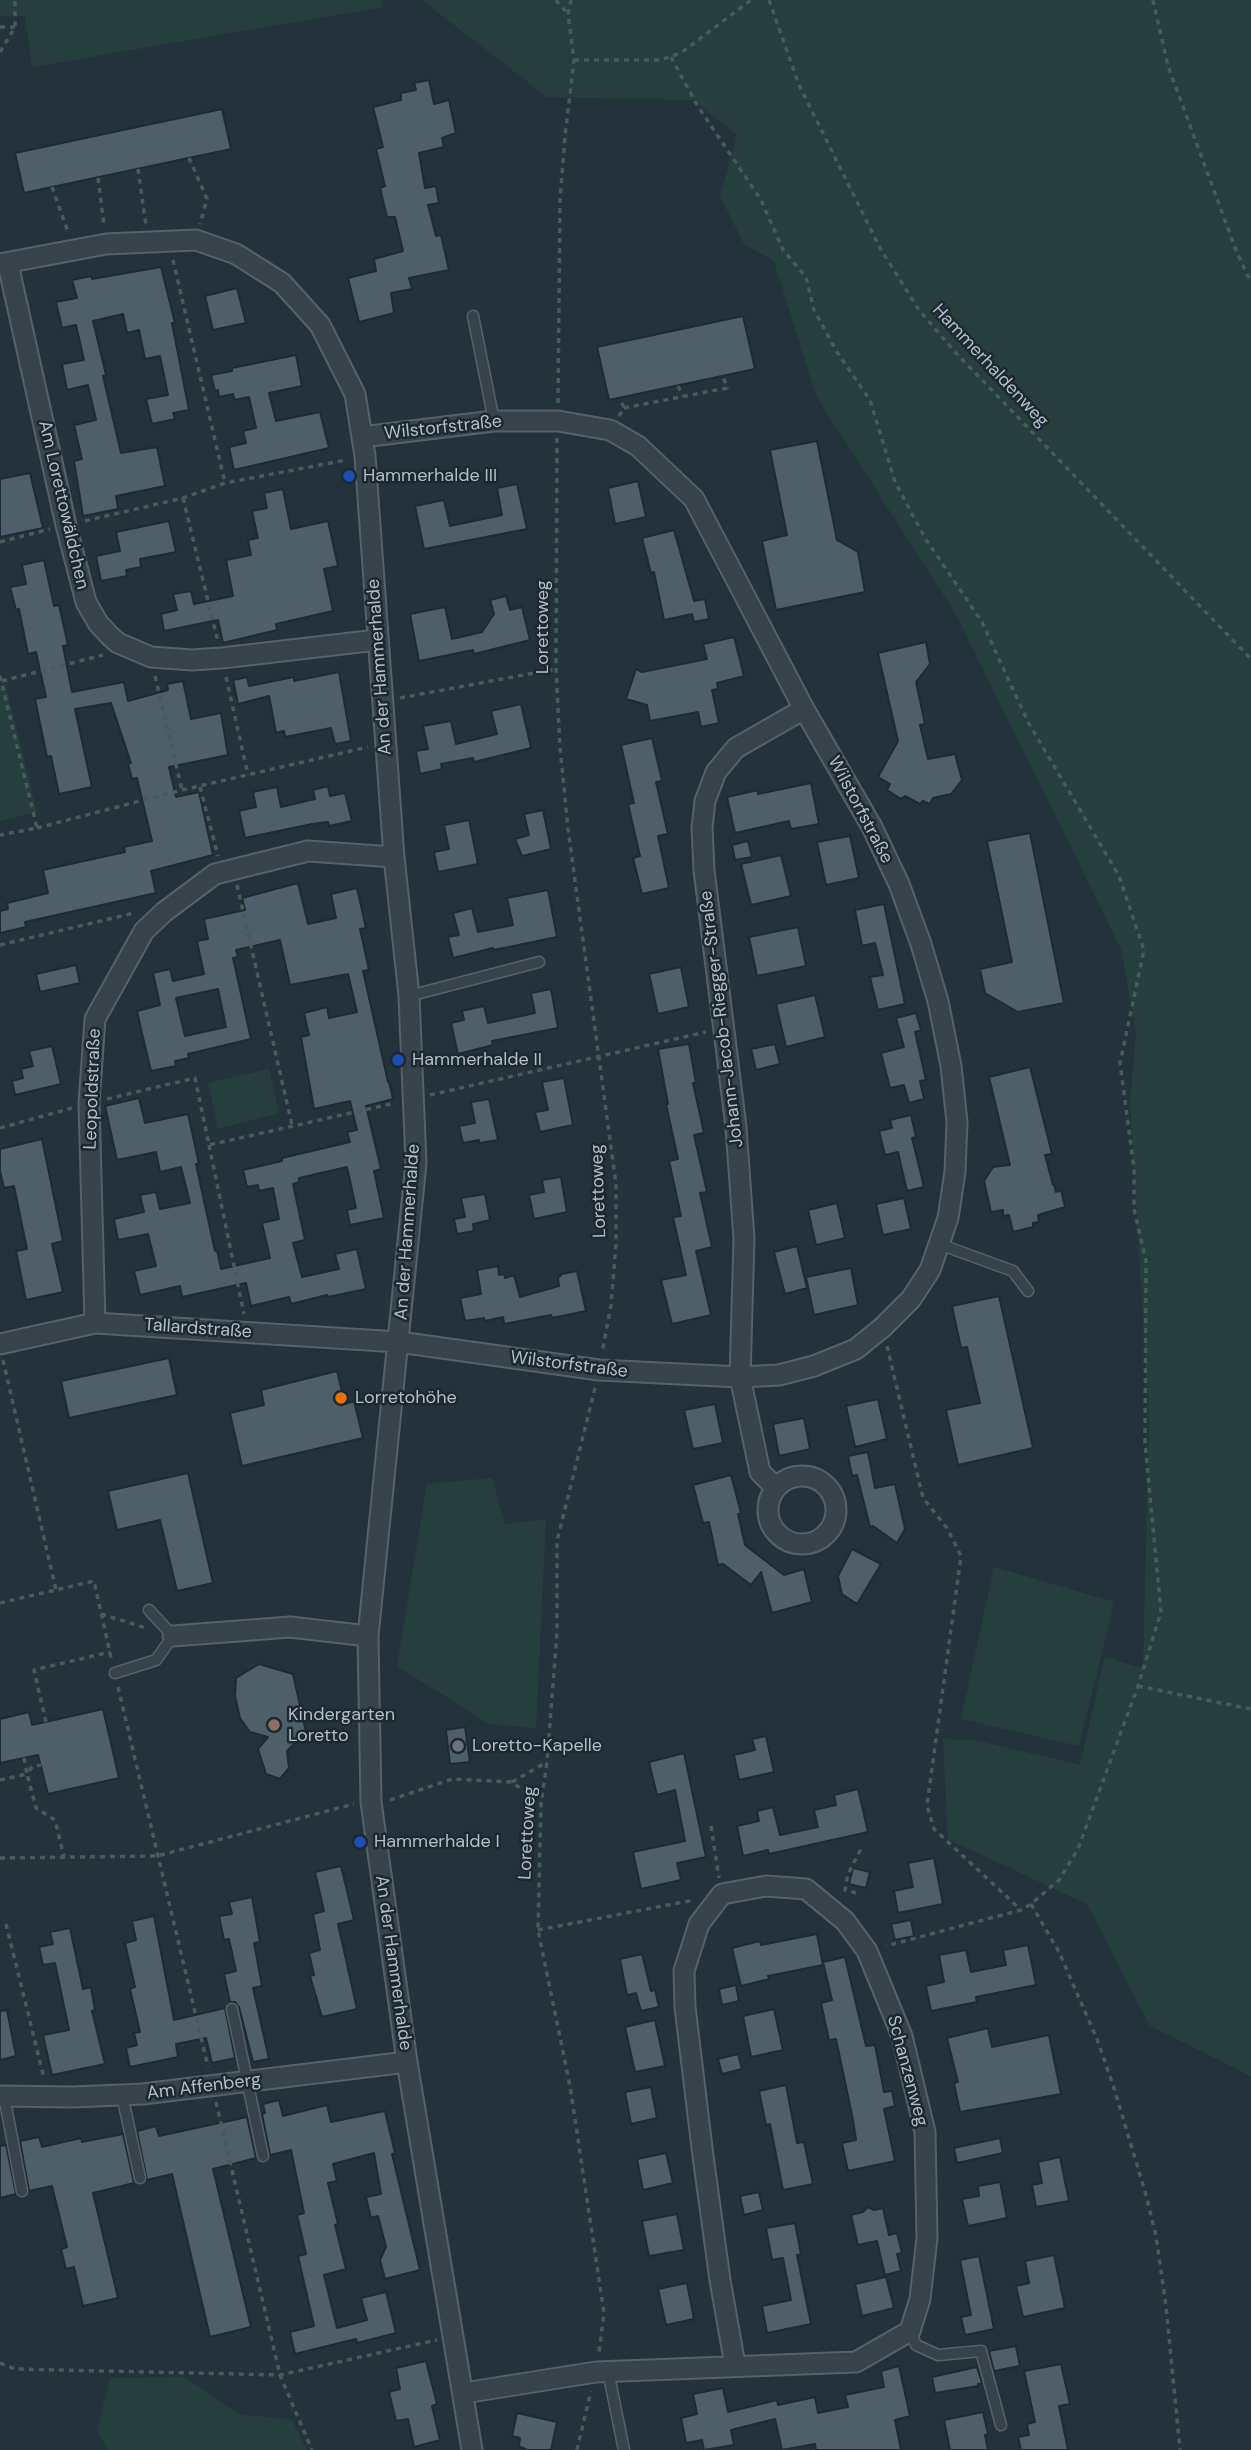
<!DOCTYPE html>
<html>
<head>
<meta charset="utf-8">
<style>
	body { margin:0 }
	canvas { display:block; background:#24323b }
</style>
</head>
<body>
<canvas width="1251" height="2450"></canvas>
<script>
const g = document.querySelector('canvas').getContext('2d');
g.lineJoin = 'round';
function fillPath(path, color) { g.fillStyle = color; g.fill(path, 'evenodd'); }
const toPath = rows => new Path2D(rows.map(r => 'M' + r).join(''));
function stroke(path, color, width, dash) { g.strokeStyle = color; g.lineWidth = width; g.lineCap = dash ? 'butt' : 'round'; g.setLineDash(dash || []); g.stroke(path); }
function drawText(font, color, halo, rows, align = 'center') {
  g.font = font + ' "DM Sans",sans-serif'; g.lineWidth = 5; g.setLineDash([]); g.textBaseline = 'middle'; g.strokeStyle = halo; g.fillStyle = color; for (const [text, x, y, turn = 0] of rows) {
    g.save(); g.translate(x, y); g.rotate((+turn || 0) * Math.PI / 180); g.textAlign = isNaN(turn) ? turn : align; if (halo) g.strokeText(text, 0, 0); g.fillText(text, 0, 0); g.restore();
  }
}
fillPath(toPath([
	[0,0,381,0,383,7,32,67,25,16,0,16],
	[422,0,1251,0,1251,2076,1150,2026,1087,1904,948,1839,943,1739,974,1740,1080,1765,1105,1657,1143,1669,1149,1420,1130,1103,1136,1033,1121,949,957,616,816,396,774,261,744,244,720,196,737,135,693,100,547,97],
	[6,686,37,812,0,821,0,688],
	[269,1069,279,1113,218,1129,208,1083],
	[492,1478,505,1524,546,1519,536,1728,489,1724,397,1666,427,1484],
	[994,1567,1114,1602,1079,1746,961,1719],
	[185,2377,238,2414,292,2420,307,2450,108,2450,97,2431,110,2378]
]), '#273f3c');
const building = toPath([
	[429,80,434,104,449,100,456,133,442,138,444,147,419,153,425,188,436,186,439,203,428,205,436,236,441,235,449,270,409,278,412,289,391,293,394,313,359,322,348,278,376,271,374,259,403,251,395,217,387,217,380,188,385,186,376,149,383,147,373,107,401,100,401,93,416,90,414,83,429,80],
	[222,109,231,149,24,193,15,153,222,109],
	[161,267,175,323,172,323,189,410,173,413,175,419,152,424,146,399,168,395,160,356,145,359,139,330,127,333,123,314,93,321,106,375,103,376,121,453,157,447,165,486,116,496,118,509,83,516,74,461,82,459,74,425,96,420,88,385,67,390,62,364,84,360,76,325,62,328,56,302,77,298,72,280,91,276,92,279,161,267],
	[237,288,246,323,213,330,205,296,237,288],
	[743,316,755,369,609,400,597,347,743,316],
	[296,355,302,386,269,393,276,421,320,412,329,448,234,470,229,447,246,443,243,431,256,428,249,397,235,400,233,394,219,397,218,390,215,391,211,375,232,371,232,368,296,355],
	[817,441,837,540,858,552,865,592,776,610,762,541,787,535,770,450,817,441],
	[30,473,43,528,0,537,0,479,30,473],
	[638,481,646,517,615,524,608,488,638,481],
	[517,484,527,529,424,549,415,506,444,500,450,526,502,515,497,488,517,484],
	[283,489,291,529,328,521,338,566,324,569,333,611,276,624,277,630,223,643,218,620,164,631,161,614,177,610,173,594,191,591,194,604,233,596,226,560,251,555,248,540,258,538,252,511,267,508,264,493,283,489],
	[169,521,176,552,140,559,141,567,126,570,127,576,101,581,96,556,120,551,116,532,169,521],
	[674,530,694,601,705,599,709,619,694,622,692,614,664,620,654,572,651,573,642,538,674,530],
	[44,560,54,606,59,605,68,645,63,646,72,692,124,682,128,701,168,690,167,684,183,681,191,719,221,713,228,755,169,767,176,797,199,792,213,855,151,871,156,893,25,922,26,927,0,933,0,911,8,909,7,903,48,893,43,870,125,852,124,847,152,841,137,778,132,779,128,764,131,763,111,703,75,709,92,787,59,794,51,756,47,757,35,699,46,697,36,652,28,654,19,609,16,610,10,587,26,584,22,565,44,560],
	[506,596,510,610,522,607,530,640,474,654,473,650,419,661,410,614,445,607,452,639,482,632,494,614,490,600,506,596],
	[734,637,744,676,717,683,718,689,712,690,719,723,701,727,698,712,650,721,647,705,626,699,636,669,642,672,707,659,703,644,734,637],
	[926,642,930,664,916,682,925,724,920,725,928,759,955,754,962,780,951,794,933,798,930,804,923,801,920,804,905,796,901,799,887,790,890,784,878,777,898,741,878,653,926,642],
	[339,672,351,741,335,744,331,728,285,737,284,731,276,733,269,696,238,704,233,680,247,677,249,686,294,677,294,681,339,672],
	[521,704,531,748,474,762,473,758,441,764,442,769,420,774,416,751,428,749,423,726,451,721,456,744,497,734,491,711,521,704],
	[652,738,662,781,656,782,668,834,658,836,669,888,642,894,633,858,640,856,628,804,634,803,621,745,652,738],
	[811,783,819,824,791,829,789,821,735,833,727,797,758,790,758,794,811,783],
	[328,786,330,796,345,793,352,821,329,826,328,822,312,824,245,838,239,811,256,807,253,792,277,787,281,807,315,799,313,790,328,786],
	[543,810,551,849,522,856,515,839,529,835,524,814,543,810],
	[469,820,478,864,438,872,434,852,449,849,444,825,469,820],
	[1030,833,1064,1003,1018,1012,985,993,980,969,1012,962,987,841,1030,833],
	[850,836,859,878,826,885,817,842,850,836],
	[748,841,752,857,735,860,732,845,748,841],
	[781,855,791,896,751,905,741,864,781,855],
	[298,883,308,924,336,918,331,894,357,888,366,928,360,929,369,970,363,971,388,1082,389,1082,393,1099,366,1106,381,1169,374,1171,384,1218,350,1225,347,1210,356,1208,347,1167,299,1178,299,1182,293,1184,305,1240,293,1243,302,1277,339,1269,335,1254,357,1249,366,1289,328,1297,327,1295,291,1304,289,1297,251,1306,246,1283,182,1297,180,1286,140,1295,134,1271,156,1266,148,1234,118,1240,114,1219,144,1212,140,1195,156,1192,160,1209,190,1203,181,1167,160,1172,156,1152,117,1160,105,1106,139,1098,145,1123,188,1114,199,1164,196,1164,215,1251,217,1250,221,1269,270,1258,262,1223,279,1219,273,1188,259,1191,258,1185,247,1187,243,1170,282,1161,282,1158,350,1142,347,1132,357,1130,350,1101,314,1109,301,1037,309,1035,304,1013,327,1007,329,1018,357,1012,348,974,290,985,280,940,236,950,238,957,233,958,251,1039,188,1054,189,1058,175,1061,176,1066,151,1071,141,1029,137,1011,160,1005,153,973,170,969,173,981,204,974,197,941,208,939,204,919,245,910,242,898,298,883],
	[218,989,226,1027,185,1036,176,998,218,989],
	[548,890,557,937,494,950,493,948,453,958,448,937,459,935,453,913,472,908,478,932,513,925,507,898,548,890],
	[884,904,905,1004,878,1010,870,977,883,975,875,943,862,946,855,910,884,904],
	[798,927,806,966,757,976,749,937,798,927],
	[76,965,80,983,40,992,36,974,76,965],
	[681,967,689,1007,658,1014,649,974,681,967],
	[551,989,558,1028,492,1041,493,1045,458,1054,451,1023,464,1020,462,1011,484,1006,488,1023,535,1013,531,993,551,989],
	[815,995,825,1037,786,1047,776,1004,815,995],
	[916,1013,921,1030,915,1032,926,1080,920,1081,924,1099,909,1103,904,1085,890,1088,881,1053,904,1047,896,1018,916,1013],
	[689,1044,696,1083,693,1083,704,1133,694,1135,707,1192,700,1193,712,1247,696,1251,711,1315,672,1324,661,1280,686,1275,673,1217,681,1216,669,1161,678,1159,666,1104,668,1104,658,1049,689,1044],
	[775,1044,780,1064,756,1070,751,1049,775,1044],
	[52,1046,61,1084,15,1095,12,1081,23,1078,21,1069,33,1066,29,1051,52,1046],
	[1030,1067,1052,1154,1045,1155,1053,1185,1054,1184,1056,1192,1061,1190,1065,1207,1038,1215,1039,1222,1033,1223,1033,1227,1013,1232,1009,1215,1003,1216,1003,1210,991,1212,984,1181,993,1167,1010,1165,989,1077,1030,1067],
	[564,1078,573,1125,540,1132,535,1112,548,1110,542,1082,564,1078],
	[489,1099,498,1140,479,1143,479,1140,463,1143,459,1126,475,1123,471,1102,489,1099],
	[911,1115,916,1137,912,1138,924,1187,907,1191,898,1152,885,1155,879,1131,892,1128,890,1120,911,1115],
	[42,1139,63,1241,52,1244,63,1292,26,1300,16,1251,27,1249,14,1186,4,1188,0,1171,0,1149,42,1139],
	[561,1177,567,1212,534,1219,529,1195,544,1192,542,1180,561,1177],
	[485,1194,490,1220,473,1224,474,1231,457,1234,454,1219,465,1217,461,1198,485,1194],
	[904,1198,911,1229,883,1235,876,1204,904,1198],
	[837,1203,845,1238,816,1245,808,1210,837,1203],
	[797,1246,807,1288,785,1294,774,1252,797,1246],
	[498,1266,499,1275,504,1274,505,1278,514,1275,520,1297,559,1286,558,1278,562,1274,577,1271,586,1311,552,1318,551,1315,504,1324,503,1317,485,1321,484,1318,465,1321,460,1298,481,1294,477,1270,498,1266],
	[851,1268,858,1305,814,1315,806,1277,851,1268],
	[999,1296,1033,1448,958,1465,946,1410,980,1403,967,1347,961,1348,952,1306,999,1296],
	[169,1358,177,1395,69,1418,61,1381,169,1358],
	[337,1371,345,1404,354,1401,363,1438,242,1466,230,1413,264,1405,261,1390,337,1371],
	[878,1399,887,1439,855,1447,846,1406,878,1399],
	[715,1404,723,1443,693,1449,684,1410,715,1404],
	[804,1418,810,1449,779,1456,773,1424,804,1418],
	[868,1452,875,1488,895,1484,905,1529,897,1543,873,1526,870,1527,857,1475,852,1476,848,1456,868,1452],
	[188,1473,213,1583,177,1591,160,1520,117,1530,108,1491,188,1473],
	[731,1475,741,1513,738,1514,745,1545,784,1575,804,1569,812,1602,772,1613,761,1572,751,1585,723,1564,718,1565,709,1522,703,1523,693,1485,731,1475],
	[852,1549,881,1564,857,1604,842,1594,838,1576,852,1549],
	[259,1664,293,1674,306,1732,287,1751,289,1768,280,1779,266,1774,258,1749,268,1737,250,1732,240,1718,235,1696,236,1678,259,1664],
	[103,1709,119,1778,48,1794,38,1755,0,1763,0,1719,29,1712,32,1725,103,1709],
	[465,1727,470,1762,450,1764,446,1730,465,1727],
	[766,1736,774,1772,739,1780,734,1755,755,1750,752,1739,766,1736],
	[684,1753,706,1857,677,1863,681,1880,641,1889,633,1852,685,1841,675,1790,657,1795,649,1762,684,1753],
	[858,1789,868,1832,769,1854,768,1850,743,1856,737,1826,759,1821,757,1811,773,1807,780,1835,818,1827,814,1810,836,1805,834,1795,858,1789],
	[934,1858,943,1904,898,1913,894,1891,913,1887,908,1863,934,1858],
	[341,1866,354,1920,338,1924,357,2009,322,2017,310,1976,314,1975,309,1953,320,1950,313,1914,324,1911,315,1872,341,1866],
	[853,1868,870,1872,866,1888,849,1884,853,1868],
	[252,1897,260,1942,254,1943,262,1986,253,1988,269,2059,253,2062,239,2007,235,2002,230,2002,224,1974,236,1971,229,1939,224,1940,219,1916,232,1914,229,1902,252,1897],
	[154,1916,174,2020,225,2008,235,2058,212,2063,206,2038,176,2044,178,2057,130,2067,126,2048,137,2045,134,2033,140,2032,130,1989,135,1987,125,1943,136,1940,132,1921,154,1916],
	[911,1920,914,1936,895,1940,891,1924,911,1920],
	[70,1928,83,1989,91,1987,95,2010,92,2011,105,2064,52,2075,43,2035,69,2030,55,1963,43,1965,39,1947,53,1944,50,1932,70,1928],
	[817,1934,823,1965,768,1976,769,1979,741,1986,732,1948,760,1941,761,1945,817,1934],
	[1028,1945,1036,1985,976,1997,977,2002,931,2011,926,1986,944,1982,939,1955,966,1950,971,1972,1006,1965,1003,1950,1028,1945],
	[642,1954,651,1991,655,1990,659,2007,641,2011,636,1993,627,1995,620,1959,642,1954],
	[845,1957,866,2046,875,2045,884,2092,892,2091,895,2106,884,2109,895,2161,848,2171,842,2143,856,2140,853,2120,836,2039,829,2040,821,2003,832,2000,823,1962,845,1957],
	[736,1985,739,2001,722,2005,719,1989,736,1985],
	[774,2009,783,2050,751,2057,743,2016,774,2009],
	[7,2010,16,2056,0,2060,0,2011,7,2010],
	[655,2020,665,2066,635,2072,625,2027,655,2020],
	[988,2028,992,2047,1049,2035,1061,2094,960,2112,954,2083,958,2082,947,2038,988,2028],
	[738,2054,742,2069,722,2074,718,2059,738,2054],
	[786,2085,797,2143,804,2142,813,2184,783,2190,770,2124,766,2125,759,2091,786,2085],
	[651,2087,657,2118,631,2124,625,2092,651,2087],
	[279,2100,283,2116,327,2105,331,2122,385,2111,395,2153,392,2154,420,2270,385,2279,380,2260,386,2247,378,2216,371,2218,366,2197,381,2194,374,2153,333,2164,337,2181,328,2183,338,2224,335,2225,346,2269,324,2275,337,2328,367,2320,361,2298,386,2292,396,2333,357,2343,356,2339,295,2354,290,2332,314,2326,298,2256,306,2254,297,2215,304,2213,291,2150,270,2155,262,2114,265,2113,263,2104,279,2100],
	[247,2117,256,2158,213,2169,251,2327,210,2337,172,2174,147,2180,137,2131,156,2126,159,2136,247,2117],
	[123,2134,134,2183,93,2193,118,2298,83,2306,74,2267,66,2269,61,2249,67,2247,52,2186,29,2191,20,2141,39,2137,42,2147,81,2138,82,2142,123,2134],
	[1000,2138,1003,2153,957,2163,954,2148,1000,2138],
	[6,2145,16,2194,0,2198,0,2146,6,2145],
	[666,2153,673,2183,643,2190,637,2159,666,2153],
	[1060,2157,1069,2201,1036,2207,1032,2185,1042,2183,1038,2162,1060,2157],
	[1000,2182,1007,2218,968,2226,962,2199,979,2196,978,2186,1000,2182],
	[759,2192,763,2210,744,2215,740,2196,759,2192],
	[868,2207,874,2210,883,2208,889,2235,897,2233,902,2253,897,2254,901,2271,885,2275,877,2241,858,2245,851,2215,863,2212,868,2207],
	[677,2214,684,2250,649,2256,642,2221,677,2214],
	[795,2223,801,2254,797,2255,811,2324,767,2333,762,2306,791,2300,783,2258,772,2260,766,2228,795,2223],
	[1054,2255,1065,2308,1023,2317,1016,2286,1029,2283,1025,2261,1054,2255],
	[979,2256,994,2329,965,2335,961,2317,971,2315,960,2260,979,2256],
	[886,2277,894,2308,862,2316,855,2284,886,2277],
	[687,2283,694,2319,666,2325,658,2289,687,2283],
	[1016,2346,1020,2366,994,2371,989,2351,1016,2346],
	[426,2361,437,2404,432,2406,440,2440,414,2447,408,2419,396,2421,389,2392,400,2389,396,2368,426,2361],
	[1061,2364,1070,2404,1059,2406,1068,2450,1021,2450,1018,2437,1029,2435,1027,2424,1035,2422,1024,2371,1061,2364],
	[899,2366,910,2416,895,2420,901,2450,816,2450,815,2444,782,2450,775,2419,731,2430,734,2445,704,2450,702,2440,686,2443,681,2418,697,2414,693,2394,723,2388,728,2412,777,2400,778,2405,815,2397,818,2413,848,2407,845,2395,884,2387,881,2371,899,2366],
	[977,2367,982,2383,978,2384,978,2386,935,2393,932,2377,977,2367],
	[983,2412,988,2434,985,2435,988,2450,950,2450,944,2420,983,2412],
	[517,2413,557,2422,551,2450,527,2450,519,2446,520,2438,512,2436,517,2413]
]);
fillPath(building, '#4f5f69');
stroke(building, '#1f2a33', 2);
const lane = toPath([
	[473,316,494,421],
	[409,996,539,962],
	[939,1244,1013,1271,1028,1291],
	[115,1673,156,1660,173,1636,149,1610],
	[232,2009,263,2156],
	[122,2095,140,2178],
	[4,2096,22,2191],
	[910,2331,916,2345,938,2355,981,2351,1001,2425],
	[608,2371,624,2450]
]);
const street = toPath([
	[0,264,106,244,196,240,236,254,282,283,320,325,355,394,365,456,394,857,409,996,416,1163,368,1636,371,1802,407,2062,472,2450],
	[8,264,66,525,86,602,98,623,110,636,118,643,151,657,192,660,222,658,377,640],
	[95,1323,89,1103,95,1019,144,931,164,912,215,874,308,851,394,857],
	[0,1344,95,1323,399,1342,599,1370,740,1377,779,1375,814,1366,856,1349,883,1327,911,1299,930,1270,948,1218,955,1172,957,1122,951,1066,938,1001,921,944,899,884,872,827,804,709,694,499,638,446,610,430,558,421,494,421,362,437],
	'768 1510a34 34 0 1 1 68 0a34 34 0 1 1-68 0Z',
	[776,1488,760,1472,740,1377,744,1239,736,1127,704,870,702,828,705,801,716,772,736,748,804,709],
	[173,1636,290,1627,368,1636],
	[0,2096,73,2097,143,2094,407,2062],
	[464,2393,596,2372,856,2362,910,2331,920,2299,927,2238,925,2132,902,2036,867,1951,845,1921,806,1889,766,1886,722,1894,699,1924,684,1971,685,2007,703,2156,720,2280,735,2365]
]);
stroke(lane, '#56616a', 13);
stroke(street, '#56616a', 23);
stroke(toPath([
	[556,0,568,14],
	[769,0,799,85,880,248,919,310,955,352,1251,659],
	[1153,0,1168,66,1237,253,1251,282],
	[0,27,15,27],
	[0,52,15,27,15,0],
	[671,57,697,105,761,200,783,250,806,277,814,310,837,352,870,400,895,482,925,538,982,622,1028,722,1119,876,1144,950,1120,1063,1134,1169,1134,1209,1146,1261,1145,1443,1161,1612,1138,1686,1078,1849,1059,1880,1031,1904,1021,1910,886,1946],
	[574,60,658,60,671,57,685,50,751,0],
	[189,158,207,199,200,224],
	[138,169,146,226],
	[98,178,104,225],
	[52,187,68,232],
	[173,260,225,483],
	[678,386,683,396],
	[558,403,560,200,565,136,574,60,568,14,571,0],
	[624,408,727,388,723,376],
	[619,416,624,408,620,398],
	[557,438,556,669,560,747,568,829,616,1184,616,1245,611,1305,602,1353],
	[183,498,218,642],
	[85,521,183,498,225,483,346,460],
	[0,542,50,529],
	[0,676,37,828,0,835],
	[155,676,182,790],
	[226,677,248,775],
	[2,681,103,655],
	[400,698,556,669],
	[200,787,218,856],
	[37,828,182,790,368,747],
	[237,885,292,1125],
	[0,945,134,913],
	[430,1095,706,1032],
	[107,1099,195,1078,209,1145,395,1103],
	[0,1128,72,1108],
	[209,1145,244,1314],
	[887,1346,923,1498,947,1528,961,1556,927,1805,934,1829,1021,1910],
	[3,1360,56,1590],
	[595,1388,557,1541,557,1632,547,1762,541,1804,538,1930,570,2086,604,2313,599,2352],
	[0,1603,94,1581,112,1662],
	[101,1614,146,1628],
	[1138,1686,1251,1709],
	[118,1687,208,2067],
	[46,1722,34,1670,110,1652],
	[24,1758,27,1774,32,1767,41,1765],
	[0,1780,27,1774,36,1808,55,1820,64,1857],
	[512,1782,547,1762],
	[390,1800,452,1779,512,1782,541,1804],
	[711,1826,719,1878],
	[0,1858,157,1856,354,1804],
	[856,1893,845,1890,848,1874,862,1847],
	[1031,1904,1059,1952,1097,2039,1114,2088,1146,2195,1156,2236,1166,2306,1180,2450],
	[6,1924,44,2078],
	[538,1930,694,1900],
	[216,2102,280,2375,312,2450],
	[0,2363,15,2369,280,2375,437,2340],
	[577,2450,591,2391]
]), '#465b5a', 3.5, [5, 5]);
stroke(lane, '#38434c', 10);
stroke(street, '#38434c', 19);
for (const [x, y, r, color] of [
	[349,476,7,"#1a4fb4"],
	[398,1060,7,"#1a4fb4"],
	[341,1398,7,"#e8710a"],
	[274,1725,7,"#8d6e63"],
	[458,1746,7,"#6b7280"],
	[360,1842,7,"#1a4fb4"]
]) { const dot = new Path2D(); dot.arc(x, y, r, 0, 2 * Math.PI); g.fillStyle = color; g.fill(dot); stroke(dot, '#1d2831', 2.5); }
drawText('18px', '#b3bec7', '#1d2831', [
	["Hammerhaldenweg",990,366,47],
	["Wilstorfstraße",443,428,-6],
	["Am Lorettowäldchen",63,505,77],
	["Lorettoweg",543,627,-90],
	["An der Hammerhalde",380,667,-94],
	["Wilstorfstraße",860,810,62],
	["Johann-Jacob-Riegger-Straße",722,1019,-97],
	["Leopoldstraße",93,1089,-88],
	["Lorettoweg",599,1191,-92],
	["An der Hammerhalde",408,1232,-86],
	["Tallardstraße",198,1329,4],
	["Wilstorfstraße",569,1365,7],
	["Lorettoweg",528,1833,-87],
	["An der Hammerhalde",393,1963,82],
	["Schanzenweg",907,2071,75],
	["Am Affenberg",204,2087,-7]
]);
drawText('18px', '#b3bec7', '#1d2831', [
	["Hammerhalde III",363,476],
	["Hammerhalde II",412,1060],
	["Lorretohöhe",355,1398],
	["Kindergarten",288,1715],
	["Loretto",288,1736],
	["Loretto-Kapelle",472,1746],
	["Hammerhalde I",374,1842]
], 'left');
</script>
</body>
</html>
